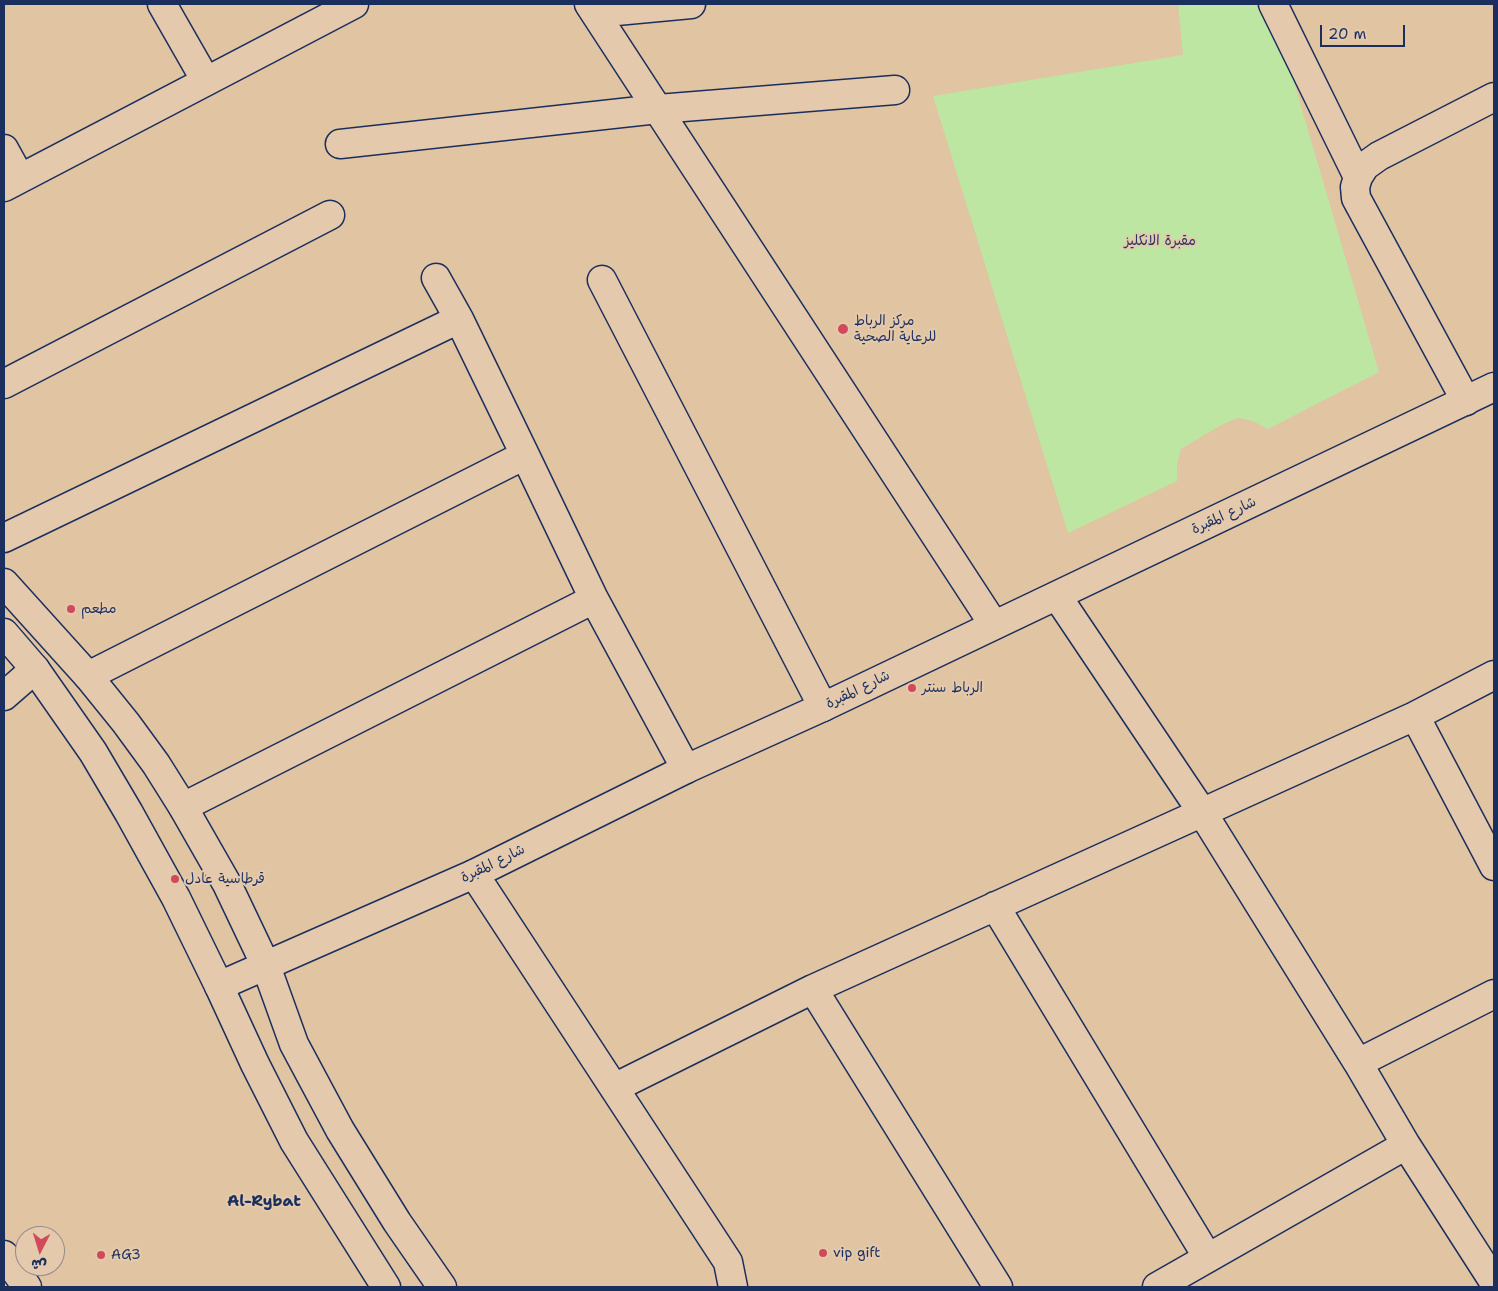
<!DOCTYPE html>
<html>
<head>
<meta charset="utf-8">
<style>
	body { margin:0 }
	#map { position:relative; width:1498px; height:1291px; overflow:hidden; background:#e1c4a2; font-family:"Shantell Sans","Playpen Sans Arabic",sans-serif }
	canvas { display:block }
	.frame { position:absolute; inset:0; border:5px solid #1b2f5e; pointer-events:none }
	.north { position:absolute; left:15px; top:1226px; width:50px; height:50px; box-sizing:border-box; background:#e5c9ac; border:1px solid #948b8d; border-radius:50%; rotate:185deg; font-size:14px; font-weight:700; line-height:20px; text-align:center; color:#1b2f5e }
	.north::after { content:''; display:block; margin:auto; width:18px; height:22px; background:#d1495b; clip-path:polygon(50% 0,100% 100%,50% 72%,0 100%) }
	.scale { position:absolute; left:1320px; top:25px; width:85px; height:22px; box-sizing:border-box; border:2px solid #1b2f5e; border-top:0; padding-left:6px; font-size:15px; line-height:18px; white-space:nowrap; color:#1b2f5e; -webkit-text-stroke:4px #e5c9ac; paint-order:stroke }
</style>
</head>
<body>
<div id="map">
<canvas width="1498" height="1291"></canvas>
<div class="frame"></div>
<div class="north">ش</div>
<div class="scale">20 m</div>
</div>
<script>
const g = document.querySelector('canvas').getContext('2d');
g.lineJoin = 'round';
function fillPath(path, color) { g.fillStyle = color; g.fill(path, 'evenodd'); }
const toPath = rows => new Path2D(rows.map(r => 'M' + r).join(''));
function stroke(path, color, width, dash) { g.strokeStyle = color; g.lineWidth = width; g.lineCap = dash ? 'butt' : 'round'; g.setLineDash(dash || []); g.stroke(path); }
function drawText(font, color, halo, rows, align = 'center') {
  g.font = font + ' "Shantell Sans","Playpen Sans Arabic",sans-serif'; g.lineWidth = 4; g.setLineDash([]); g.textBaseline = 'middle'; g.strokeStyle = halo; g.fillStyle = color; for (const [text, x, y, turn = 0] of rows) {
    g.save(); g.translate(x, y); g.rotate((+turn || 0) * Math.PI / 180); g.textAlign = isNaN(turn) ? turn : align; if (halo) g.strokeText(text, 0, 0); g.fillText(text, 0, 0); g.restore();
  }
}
fillPath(toPath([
	[1178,4,1271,4,1379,372,1268,429,1253,421,1238,418,1221,425,1181,449,1177,465,1177,481,1068,533,933,96,1183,55]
]), '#bde6a2');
const minor = toPath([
	[162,4,206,81],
	[589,4,994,625],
	[1273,4,1358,177],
	[595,13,691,4],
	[340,144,658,109,895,90],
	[4,149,20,178],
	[436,278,459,319,525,455,594,599,686,769],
	[602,280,823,707],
	[4,384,330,215],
	[1466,401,1356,198,1355,187,1358,177,1365,166,1379,156,1494,97],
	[4,538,459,319],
	[1057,596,1202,812,1358,1063,1406,1145,1494,1282],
	[88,676,525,455],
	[4,696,35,669],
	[1415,716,1494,866],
	[183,807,594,599],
	[474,874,728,1262,733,1287],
	[995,906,1208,1258],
	[813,989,998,1287],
	[1358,1063,1494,994],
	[614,1088,813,989,1415,716,1494,675],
	[4,1255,27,1287],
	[1157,1287,1406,1145]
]);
const tertiary = toPath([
	[4,187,354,4],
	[266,966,294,1044,340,1130,397,1222,442,1287],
	[219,986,255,1064,294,1141,386,1287]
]);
const secondary = toPath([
	[4,583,88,676,126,723,156,764,183,807,227,884,266,966],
	[4,633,35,669,93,752,129,813,176,898,219,986,474,874,686,769,823,707,1494,387]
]);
stroke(minor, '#1b2f5e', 31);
stroke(tertiary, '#1b2f5e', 31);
stroke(secondary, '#1b2f5e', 31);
stroke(minor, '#e5c9ac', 28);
stroke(tertiary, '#e5c9ac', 28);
stroke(secondary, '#e5c9ac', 28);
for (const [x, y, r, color] of [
	[843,329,6,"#d1495b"],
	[71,609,5,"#d1495b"],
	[912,688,5,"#d1495b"],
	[175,879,5,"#d1495b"],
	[823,1253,5,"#d1495b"],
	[101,1255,5,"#d1495b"]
]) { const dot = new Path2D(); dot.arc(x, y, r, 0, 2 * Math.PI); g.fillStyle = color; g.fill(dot); stroke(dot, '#e5c9ac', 2); }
drawText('14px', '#233861', '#e5c9ac', [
	["مقبرة الانكليز",1160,241]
]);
drawText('14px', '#1b2f5e', '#e5c9ac', [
	["مركز الرباط",854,321],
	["للرعاية الصحية",854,337],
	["مطعم",81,609],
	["الرباط سنتر",922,688],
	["قرطاسية عادل",185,879],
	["vip gift",833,1253],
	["AG3",111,1255]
], 'left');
drawText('14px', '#1b2f5e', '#e5c9ac', [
	["شارع المقبرة",1224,516,-25],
	["شارع المقبرة",858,690,-26],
	["شارع المقبرة",493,864,-26]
]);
drawText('bold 16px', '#1b2f5e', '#e5c9ac', [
	["Al-Rybat",264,1202]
]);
</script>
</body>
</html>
